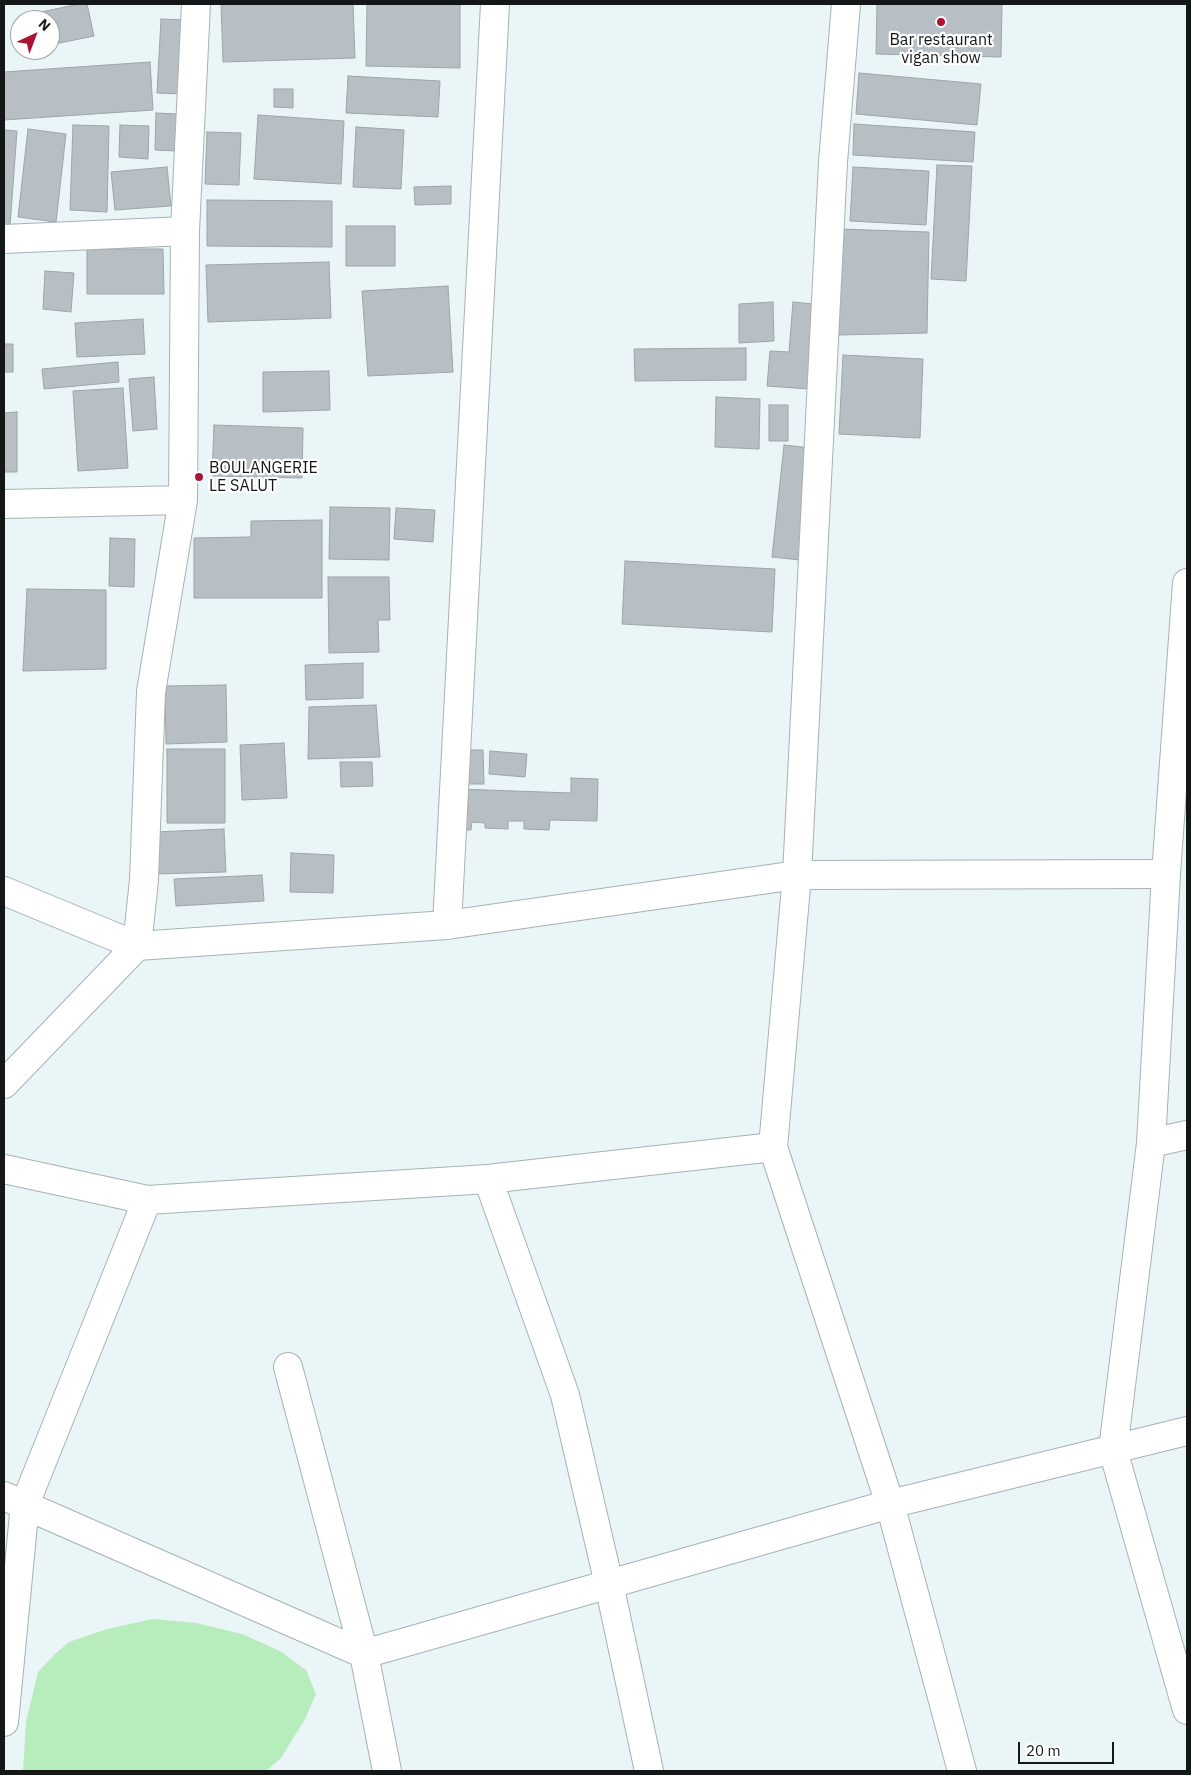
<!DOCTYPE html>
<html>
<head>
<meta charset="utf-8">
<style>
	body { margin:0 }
	#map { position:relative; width:1191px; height:1775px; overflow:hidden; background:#e9f5f7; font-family:"IBM Plex Sans",sans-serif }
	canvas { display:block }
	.frame { position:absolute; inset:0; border:5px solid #131718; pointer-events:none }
	.north { position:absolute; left:10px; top:10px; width:50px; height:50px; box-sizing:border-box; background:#fff; border:1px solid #a1a2a3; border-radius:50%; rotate:43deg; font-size:14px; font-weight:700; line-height:20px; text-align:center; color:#131718 }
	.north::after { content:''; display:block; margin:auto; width:18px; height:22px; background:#ab1434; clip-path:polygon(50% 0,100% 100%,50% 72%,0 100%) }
	.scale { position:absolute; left:1018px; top:1742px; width:96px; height:22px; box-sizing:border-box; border:2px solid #131718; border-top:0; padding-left:6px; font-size:15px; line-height:18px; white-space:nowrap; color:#131718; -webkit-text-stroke:4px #fff; paint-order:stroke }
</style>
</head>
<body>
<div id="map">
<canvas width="1191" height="1775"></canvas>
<div class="frame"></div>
<div class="north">N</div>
<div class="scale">20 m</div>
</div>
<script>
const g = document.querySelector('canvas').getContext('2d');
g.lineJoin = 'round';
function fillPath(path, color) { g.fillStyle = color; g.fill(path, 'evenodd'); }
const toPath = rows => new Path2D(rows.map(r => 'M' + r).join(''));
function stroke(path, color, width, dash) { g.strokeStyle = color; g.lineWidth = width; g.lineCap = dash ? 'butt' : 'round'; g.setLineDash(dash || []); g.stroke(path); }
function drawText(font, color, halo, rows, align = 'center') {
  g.font = font + ' "IBM Plex Sans",sans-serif'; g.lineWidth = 4.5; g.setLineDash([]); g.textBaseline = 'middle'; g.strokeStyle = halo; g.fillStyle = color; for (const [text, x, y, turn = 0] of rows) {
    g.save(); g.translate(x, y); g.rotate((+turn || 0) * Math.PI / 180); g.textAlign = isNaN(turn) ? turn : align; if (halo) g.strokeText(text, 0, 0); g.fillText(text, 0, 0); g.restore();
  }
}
fillPath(toPath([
	[153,1619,196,1623,242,1634,280,1651,306,1670,316,1694,305,1719,281,1758,266,1771,23,1771,26,1722,38,1672,54,1655,69,1642,107,1629]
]), '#b7ecbc');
const building = toPath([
	[79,4,87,4,94,36,50,45,50,20,42,20,41,12,79,4],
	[221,4,353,4,355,58,223,62,221,4],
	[367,4,460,4,460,68,366,66,367,4],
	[877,4,1002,4,1001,57,876,54,877,4],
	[161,19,187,20,184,94,157,93,161,19],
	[150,62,153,110,4,120,4,72,150,62],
	[859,73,981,84,977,125,856,114,859,73],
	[348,76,440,81,438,117,346,113,348,76],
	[274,89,293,89,293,108,274,107,274,89],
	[156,113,177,114,177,151,155,150,156,113],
	[258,115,344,121,341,184,254,179,258,115],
	[854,124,975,132,973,162,853,155,854,124],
	[73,125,109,126,107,212,70,210,73,125],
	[120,125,149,126,148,159,119,157,120,125],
	[356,127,404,130,401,189,353,187,356,127],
	[28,129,66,134,56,222,18,217,28,129],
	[4,130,17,131,10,226,4,226,4,130],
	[207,132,241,133,239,185,205,184,207,132],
	[937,165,972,166,966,281,931,279,937,165],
	[167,167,171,206,115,210,111,172,167,167],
	[853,167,929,171,926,225,850,221,853,167],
	[451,186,451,204,415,205,414,187,451,186],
	[207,200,332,201,332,247,207,246,207,200],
	[346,226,395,226,395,266,346,266,346,226],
	[841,229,929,232,927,333,838,335,841,229],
	[87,249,163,249,164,294,87,294,87,249],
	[329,262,331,318,208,322,206,265,329,262],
	[45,271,74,273,71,312,43,309,45,271],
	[448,286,453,372,368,376,362,291,448,286],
	[773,302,774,341,739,343,739,304,773,302],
	[793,302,814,304,808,389,767,386,770,351,789,352,793,302],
	[143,319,145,354,77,357,75,323,143,319],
	[4,344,13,344,13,372,4,372,4,344],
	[746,348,746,380,635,381,634,349,746,348],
	[843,355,923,359,920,438,839,434,843,355],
	[118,362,119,382,44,389,42,369,118,362],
	[329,371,330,410,263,412,263,372,329,371],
	[154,377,157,429,133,431,129,379,154,377],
	[123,388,128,468,78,471,73,391,123,388],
	[716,397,760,399,759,449,715,447,716,397],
	[769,405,788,405,788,441,769,441,769,405],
	[17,412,17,472,4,472,4,413,17,412],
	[214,425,303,428,302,478,212,476,214,425],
	[784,445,811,448,800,560,772,557,784,445],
	[330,507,390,508,389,560,329,559,330,507],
	[396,508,435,510,433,542,394,539,396,508],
	[322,520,322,598,194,598,194,538,251,537,251,521,322,520],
	[110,538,135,539,134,587,109,586,110,538],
	[625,561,775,569,772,632,622,624,625,561],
	[328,577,389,577,390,620,378,620,379,652,329,653,328,577],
	[27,589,106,590,106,669,23,671,27,589],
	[363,663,363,698,306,700,305,665,363,663],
	[226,685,227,742,166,744,165,686,226,685],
	[376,705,380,757,308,759,309,707,376,705],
	[284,743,287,798,242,800,240,745,284,743],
	[167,749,225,749,225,823,167,823,167,749],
	[462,750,483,750,484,784,462,784,462,750],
	[490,751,527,754,525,777,489,774,490,751],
	[340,762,372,762,373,786,341,787,340,762],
	[571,778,598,779,597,821,550,820,549,830,524,829,524,821,508,821,508,829,485,828,485,823,472,822,471,830,458,830,459,789,571,793,571,778],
	[224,829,226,872,156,874,154,832,224,829],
	[291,853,334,855,333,893,290,892,291,853],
	[262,875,264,901,176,906,174,879,262,875]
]);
fillPath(building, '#b7bec4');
stroke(building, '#9da4aa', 1);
const street = toPath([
	[846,4,833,162,797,875,773,1147,890,1504,962,1771],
	[4,239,185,231],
	[4,504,183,500],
	[4,891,137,946,447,925,797,875,1166,874],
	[447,925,495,4],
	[4,1084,137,946,144,880,151,692,183,500,185,231,196,4],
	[1151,1143,1187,1135],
	[4,1169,147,1200,488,1179,773,1147],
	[488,1179,565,1395,609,1584,649,1771],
	[288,1367,364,1654,387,1771],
	[4,1496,364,1654,890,1504,1187,1431],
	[4,1722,25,1504,147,1200]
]);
const secondary = toPath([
	[1187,583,1166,874,1151,1143,1113,1450,1187,1710]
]);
stroke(street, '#a7b2b4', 30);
stroke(secondary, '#a7b2b4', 30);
stroke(street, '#fff', 28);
stroke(secondary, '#fff', 28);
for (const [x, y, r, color] of [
	[941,22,5,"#ab1434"],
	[199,477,5,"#ab1434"]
]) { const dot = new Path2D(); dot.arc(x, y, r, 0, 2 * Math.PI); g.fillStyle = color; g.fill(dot); stroke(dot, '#fff', 2); }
drawText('16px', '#131718', '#fff', [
	["Bar restaurant",941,40],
	["vigan show",941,58],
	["BOULANGERIE",209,468,"left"],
	["LE SALUT",209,486,"left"]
]);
</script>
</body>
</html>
